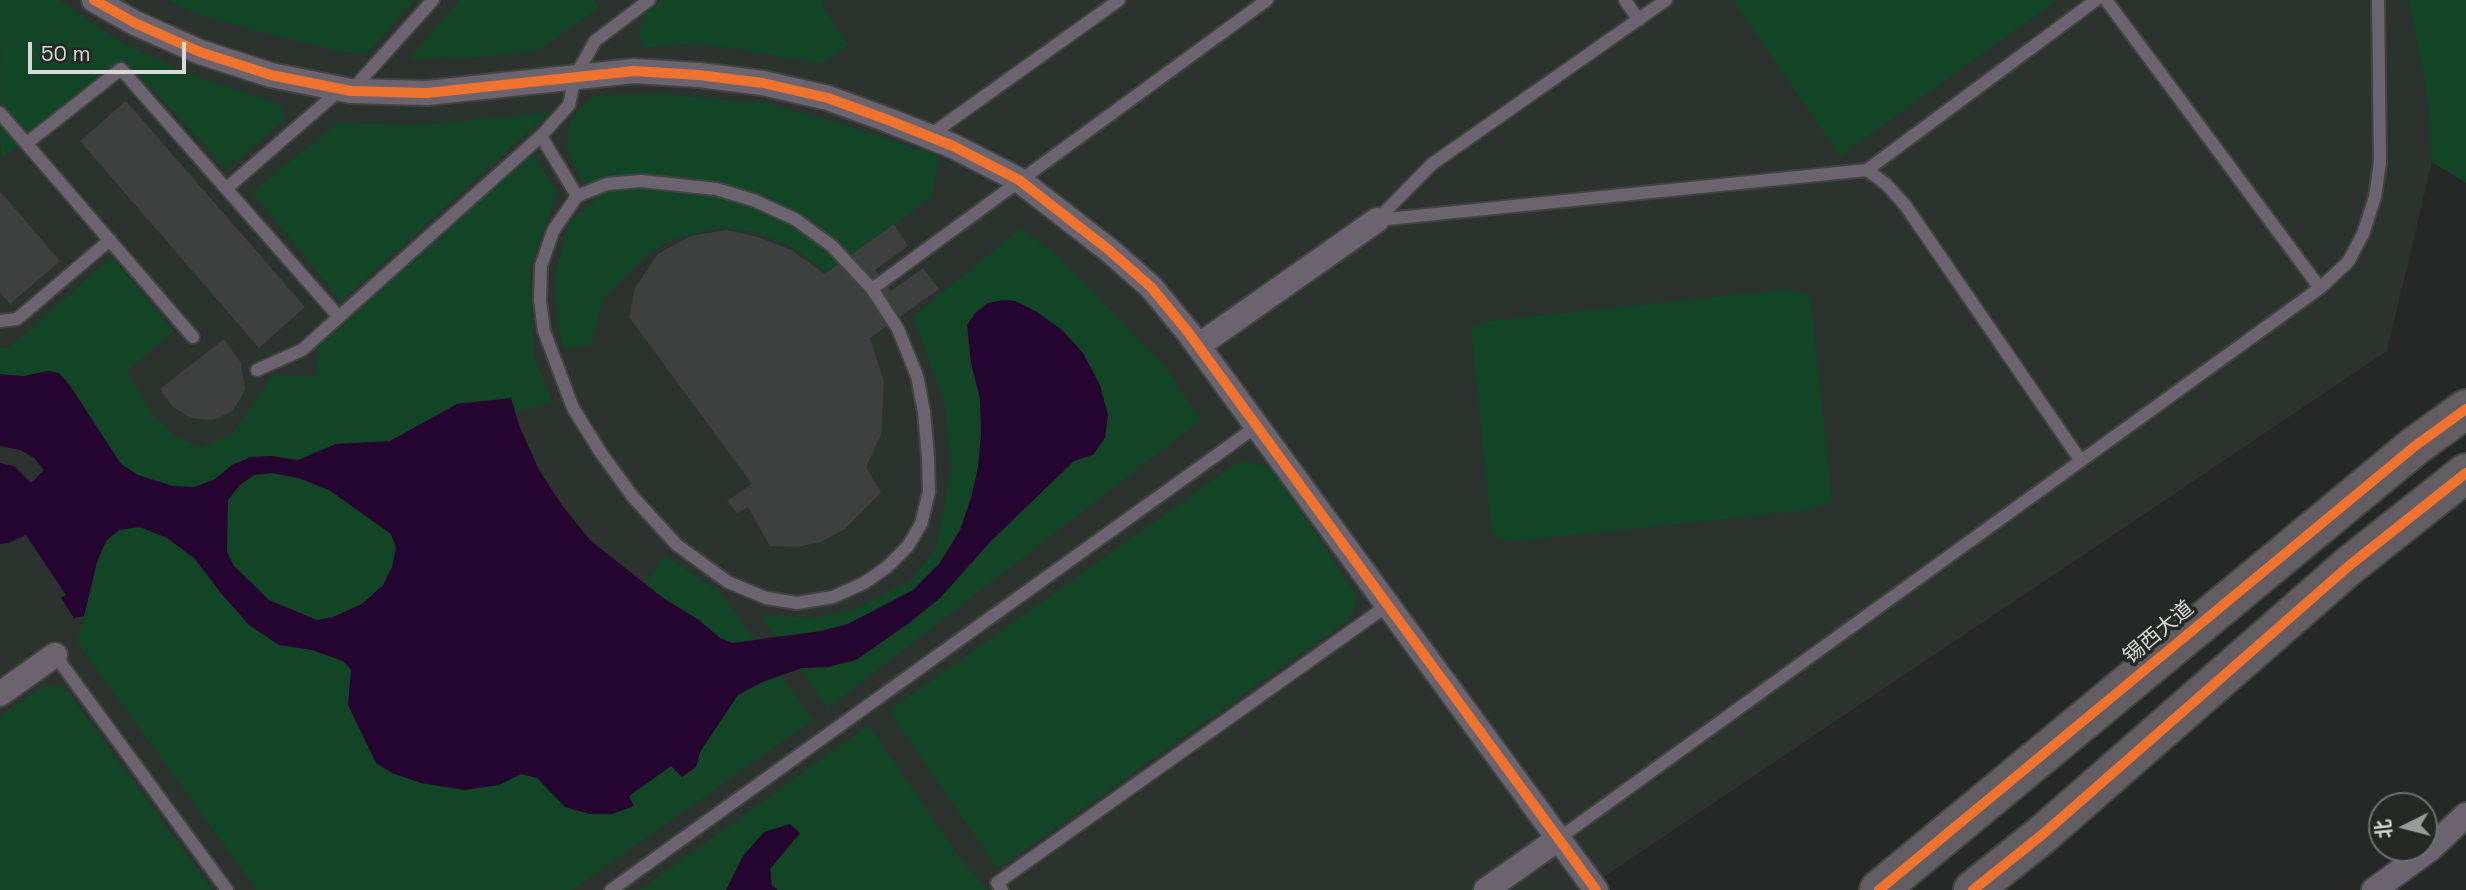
<!DOCTYPE html>
<html>
<head>
<meta charset="utf-8">
<style>
	body { margin:0 }
	#map { position:relative; width:2466px; height:890px; overflow:hidden; background:#262827; font-family:"Space Grotesk","Noto Sans SC",sans-serif }
	canvas { display:block }
	.north { position:absolute; left:2368px; top:792px; width:70px; height:70px; box-sizing:border-box; background:#252926; border:2px solid #6d706e; border-radius:50%; rotate:264deg; font-size:19px; font-weight:700; line-height:28px; text-align:center; color:#d8dad9 }
	.north::after { content:''; display:block; margin:auto; width:24px; height:32px; background:#9a9c9b; clip-path:polygon(50% 0,100% 100%,50% 72%,0 100%) }
	.scale { position:absolute; left:28px; top:42px; width:158px; height:32px; box-sizing:border-box; border:4px solid #d8dad9; border-top:0; padding-left:9px; font-size:21px; line-height:24px; white-space:nowrap; color:#d8dad9; -webkit-text-stroke:5px #252926; paint-order:stroke }
</style>
</head>
<body>
<div id="map">
<canvas width="2466" height="890"></canvas>
<div class="north">北</div>
<div class="scale">50 m</div>
</div>
<script>
const g = document.querySelector('canvas').getContext('2d');
g.lineJoin = 'round';
function fillPath(path, color) { g.fillStyle = color; g.fill(path, 'evenodd'); }
const toPath = rows => new Path2D(rows.map(r => 'M' + r).join(''));
function stroke(path, color, width, dash) { g.strokeStyle = color; g.lineWidth = width; g.lineCap = dash ? 'butt' : 'round'; g.setLineDash(dash || []); g.stroke(path); }
function drawText(font, color, halo, rows, align = 'center') {
  g.font = font + ' "Space Grotesk","Noto Sans SC",sans-serif'; g.lineWidth = 7; g.setLineDash([]); g.textBaseline = 'middle'; g.strokeStyle = halo; g.fillStyle = color; for (const [text, x, y, turn = 0] of rows) {
    g.save(); g.translate(x, y); g.rotate((+turn || 0) * Math.PI / 180); g.textAlign = isNaN(turn) ? turn : align; if (halo) g.strokeText(text, 0, 0); g.fillText(text, 0, 0); g.restore();
  }
}
fillPath(toPath([
	[0,0,2428,0,2432,162,2387,351,1584,890,0,890]
]), '#2c322e');
fillPath(toPath([
	[0,0,58,0,122,43,192,75,280,104,285,119,227,169,125,60,1,159],
	[168,0,414,0,368,53,341,52,277,36,195,14],
	[460,0,594,0,598,8,539,50,483,57,409,59],
	[662,0,826,0,821,5,849,45,820,64,726,47,684,44,645,48,639,38,644,13],
	[1733,0,2057,0,1840,156],
	[2409,0,2466,0,2466,183,2432,162,2428,98],
	[665,94,770,104,845,125,939,156,932,197,827,273,792,247,754,232,719,228,674,239,646,255,603,299,591,346,563,348,556,307,556,271,569,222,594,202,566,149,569,126,578,111,595,95],
	[550,112,341,301,252,192,338,123,424,125],
	[533,154,557,192,530,269,534,356,552,402,510,414,556,512,643,588,665,556,719,591,813,720,572,890,257,890,77,642,121,472,0,377,0,348,10,347,112,257,173,331,127,371,153,415,174,436,201,447,232,434,273,375,316,376,318,347],
	[1020,229,1052,250,1165,366,1201,420,828,708,760,615,813,618,859,608,913,579,937,546,951,468,945,403,913,317],
	[1787,289,1810,295,1832,502,1810,510,1510,542,1492,535,1471,328,1491,321],
	[1240,461,1271,467,1358,598,1349,619,998,869,889,711],
	[57,685,69,694,212,890,0,890,0,717,41,687],
	[869,725,961,860,988,890,640,890]
]), '#124526');
fillPath(toPath([
	[1003,300,1015,301,1037,312,1062,330,1083,353,1100,385,1108,415,1105,438,1093,455,1074,461,991,541,940,598,909,623,856,660,828,667,802,668,765,681,738,695,700,752,696,767,682,777,671,766,629,796,634,806,612,814,590,814,565,807,537,778,521,774,499,785,464,790,421,783,392,773,376,763,348,705,351,670,343,661,312,650,279,645,249,625,220,592,194,558,167,538,140,527,119,530,106,541,97,562,84,616,74,618,61,598,66,595,26,535,8,543,0,544,0,463,14,466,31,483,44,470,34,458,20,450,0,446,0,374,23,376,48,371,59,373,69,384,121,464,138,475,173,486,195,487,215,479,232,465,251,457,271,456,298,460,336,444,390,441,457,404,511,398,519,425,538,468,561,504,590,540,663,598,699,620,720,638,733,643,821,631,848,624,913,590,939,564,960,530,971,498,978,467,981,435,980,399,971,363,967,325,975,313,988,303],
	[272,473,298,478,329,490,391,534,396,548,392,567,383,585,362,604,333,617,317,620,269,600,234,566,227,552,228,500,240,485,254,475],
	[790,824,800,833,770,869,772,885,778,890,726,890,743,856,764,832]
]), '#260430');
fillPath(toPath([
	[126,101,305,307,259,348,80,141],
	[0,191,60,261,10,304,0,292],
	[894,224,908,246,875,270,891,291,923,268,939,289,870,338,884,382,881,435,866,467,881,492,845,529,821,542,797,547,770,546,748,507,737,513,727,501,752,484,629,317,635,288,658,254,690,236,727,230,758,237,791,250,825,274],
	[224,339,241,363,245,390,233,411,213,420,191,418,173,407,160,389]
]), '#3e403f');
const service = toPath([
	[1625,0,1639,20],
	[2106,0,2320,288],
	[351,91,433,0],
	[0,113,193,337],
	[541,136,577,196,553,231,541,266,540,300,544,331,573,408,601,453,633,497,677,545,728,582,766,598,797,603,833,597,864,583,887,567,908,546,921,524,929,492,928,457,924,412,917,376,898,329,872,289,832,246,795,219,753,200,716,189,641,181,607,184,577,196],
	[929,136,1119,0],
	[27,143,121,69,339,317],
	[1867,170,1886,184,1905,205,2081,461],
	[227,188,341,89],
	[1377,220,1867,170,2096,0],
	[1377,220,1432,164,1666,0],
	[872,289,1267,0],
	[0,321,17,319,110,240],
	[257,370,302,350,541,136,569,105,575,77,595,41,649,0],
	[55,655,227,890],
	[1558,839,2320,288,2348,262,2363,234,2375,197,2380,162,2378,0],
	[611,890,1257,426],
	[1002,890,997,883,1388,605]
]);
const minor = toPath([
	[94,0,135,23,200,52,271,75,351,91,427,93,634,71,699,75,763,83,828,98,888,120,953,146,1019,180,1109,250,1151,287,1188,332,1596,890],
	[1198,346,1377,220],
	[0,694,55,655],
	[1486,890,1558,839],
	[2374,890,2430,849,2466,815]
]);
const primary = toPath([
	[1879,890,2415,446,2466,409],
	[1973,890,2043,834,2350,565,2466,473]
]);
stroke(service, '#424443', 16);
stroke(minor, '#424443', 28);
stroke(primary, '#424443', 42);
stroke(service, '#6b646e', 12);
stroke(minor, '#6b646e', 24);
stroke(primary, '#625c63', 38);
stroke(toPath([
	[94,0,135,23,200,52,271,75,351,91,427,93,634,71,699,75,763,83,828,98,888,120,953,146,1019,180,1109,250,1151,287,1188,332,1596,890],
	[1879,890,2415,446,2466,409],
	[1973,890,2043,834,2350,565,2466,473]
]), '#ef722f', 10);
drawText('21px', '#d8dad9', '#252926', [
	["锡西大道",2159,633,-40]
]);
</script>
</body>
</html>
